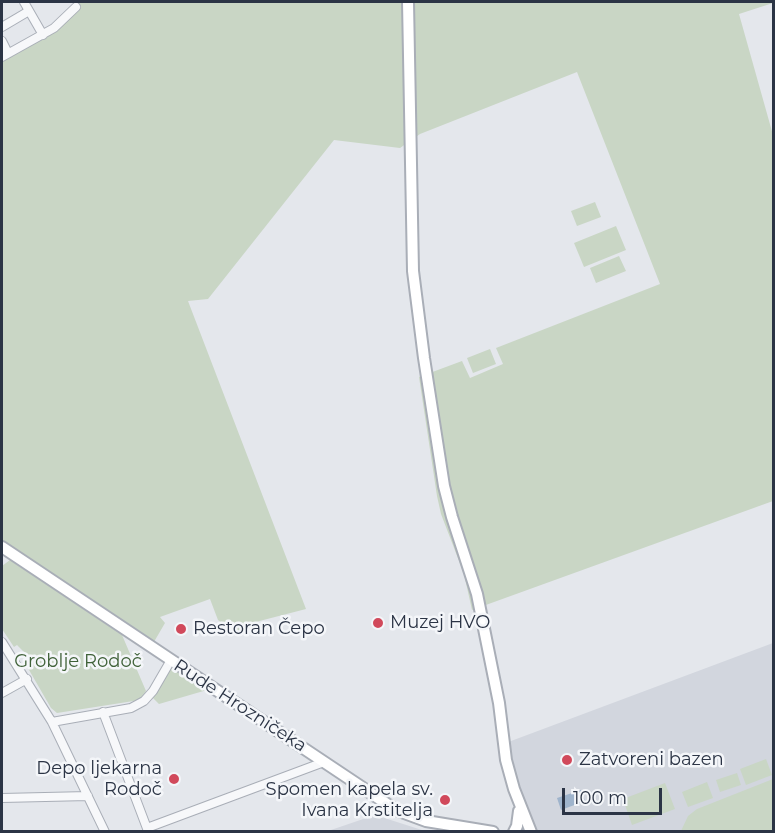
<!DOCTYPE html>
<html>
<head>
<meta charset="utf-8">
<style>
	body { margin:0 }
	#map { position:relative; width:775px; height:833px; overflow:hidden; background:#e4e7ec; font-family:Montserrat,sans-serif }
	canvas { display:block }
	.frame { position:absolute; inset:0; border:3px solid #2b3445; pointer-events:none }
	.scale { position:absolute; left:562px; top:788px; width:100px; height:27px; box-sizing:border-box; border:3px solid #2b3445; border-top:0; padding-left:8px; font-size:18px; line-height:21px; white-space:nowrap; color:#2b3445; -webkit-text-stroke:4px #f4f6f9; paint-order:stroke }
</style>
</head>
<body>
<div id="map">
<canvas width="775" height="833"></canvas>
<div class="frame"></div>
<div class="scale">100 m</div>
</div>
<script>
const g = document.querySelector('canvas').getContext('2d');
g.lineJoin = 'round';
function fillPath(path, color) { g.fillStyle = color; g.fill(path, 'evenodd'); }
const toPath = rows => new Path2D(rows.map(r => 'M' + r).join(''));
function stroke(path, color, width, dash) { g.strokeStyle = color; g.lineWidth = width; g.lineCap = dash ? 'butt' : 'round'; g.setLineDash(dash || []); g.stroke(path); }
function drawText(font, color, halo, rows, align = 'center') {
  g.font = font + ' Montserrat,sans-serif'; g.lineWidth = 5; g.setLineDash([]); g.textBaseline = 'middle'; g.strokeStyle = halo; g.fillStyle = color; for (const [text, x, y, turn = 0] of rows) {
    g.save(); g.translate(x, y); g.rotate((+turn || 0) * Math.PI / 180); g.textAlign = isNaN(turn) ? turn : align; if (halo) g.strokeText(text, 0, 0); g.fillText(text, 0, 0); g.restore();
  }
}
fillPath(toPath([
	[773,643,773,831,531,831,503,744],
	[375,815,425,831,328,831]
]), '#d2d6de');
fillPath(toPath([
	[74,2,773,2,773,3,739,14,773,135,773,501,472,610,464,574,441,514,437,496,419,377,462,361,470,378,503,364,496,348,660,284,577,72,420,134,400,148,334,140,208,299,188,301,306,609,244,625,237,636,218,620,210,599,160,617,165,623,151,647,2,547,2,57,43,35,76,7],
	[595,202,601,217,577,226,571,211],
	[616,226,626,250,584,267,574,243],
	[619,256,626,271,596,283,590,268],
	[490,349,496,364,473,373,467,358],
	[10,560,122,635,146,691,140,700,57,713,51,708,25,663,29,657,17,645,14,647,2,629,2,566],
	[171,660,208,685,207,690,159,704,150,695],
	[766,759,772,775,746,785,740,769],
	[737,773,741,785,720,792,716,780],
	[773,779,773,831,681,831,688,816,697,809],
	[707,782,713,798,688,807,682,792],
	[665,783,675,809,632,825,623,799]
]), '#c9d6c5');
fillPath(toPath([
	[581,790,585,801,561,810,557,798]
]), '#9fb4cc');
const street = toPath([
	[24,2,43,35],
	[2,27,29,11],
	[2,41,8,53],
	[2,57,54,28,76,7],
	[2,642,52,722,105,832],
	[2,693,27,679],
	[103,712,148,831],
	[52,722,131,708,144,701,153,691,171,660],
	[2,798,88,796],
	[147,828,324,762]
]);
const secondary = toPath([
	[408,2,413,271,424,358,444,486,452,517,477,594,499,703,506,760,514,789,531,832],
	[2,547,396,810,426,821,493,832],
	[514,832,517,826,519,811]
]);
stroke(street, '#a9aeb7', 10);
stroke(secondary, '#a9aeb7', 14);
stroke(street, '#f7f8fa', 8);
stroke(secondary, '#fff', 10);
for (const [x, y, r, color] of [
	[378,623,6,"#d1495b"],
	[181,629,6,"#d1495b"],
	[567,760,6,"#d1495b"],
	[174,779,6,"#d1495b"],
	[445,800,6,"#d1495b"]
]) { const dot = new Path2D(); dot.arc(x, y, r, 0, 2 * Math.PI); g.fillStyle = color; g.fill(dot); stroke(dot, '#f4f6f9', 2); }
drawText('18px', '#2b3445', '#f4f6f9', [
	["Muzej HVO",390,623],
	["Restoran Čepo",193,629],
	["Zatvoreni bazen",579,760],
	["Depo ljekarna",162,769,"right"],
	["Rodoč",162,790,"right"],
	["Spomen kapela sv.",433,790,"right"],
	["Ivana Krstitelja",433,811,"right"]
], 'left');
drawText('18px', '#3f6138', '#f4f6f9', [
	["Groblje Rodoč",78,662]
]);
drawText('18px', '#2b3445', '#f4f6f9', [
	["Rude Hrozničeka",240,706,33]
]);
</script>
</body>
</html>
